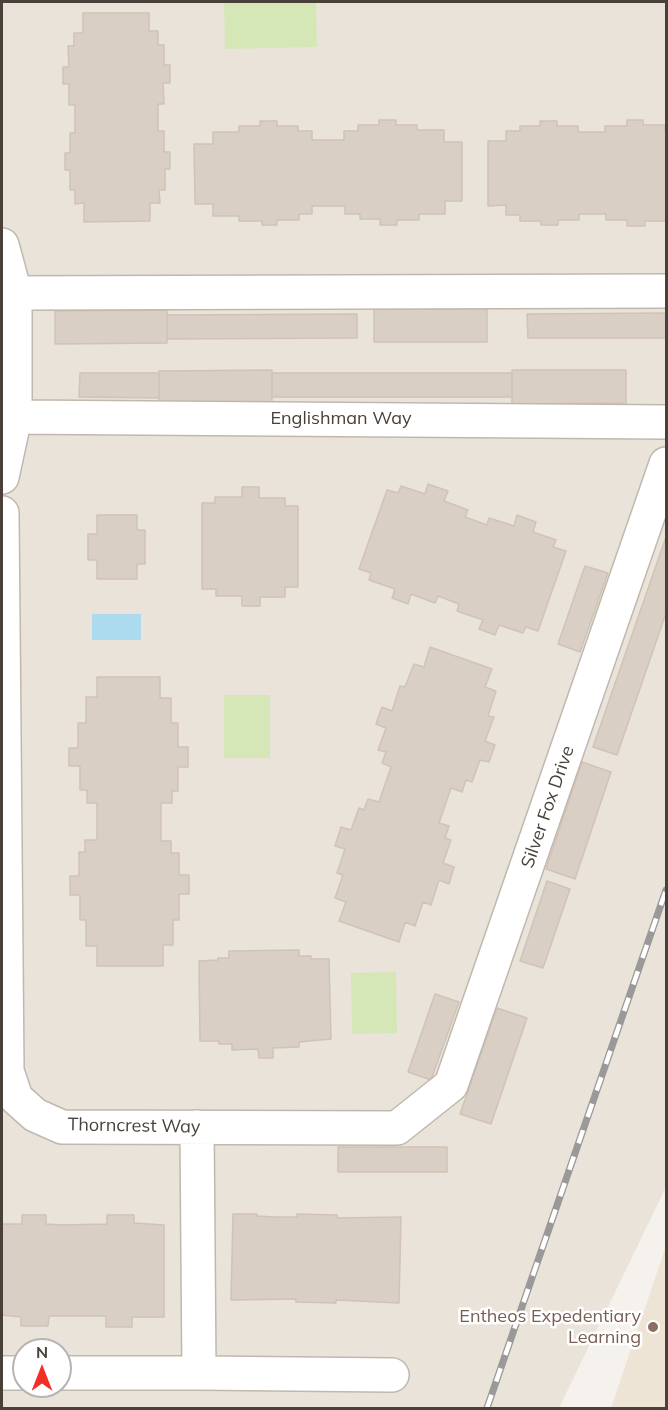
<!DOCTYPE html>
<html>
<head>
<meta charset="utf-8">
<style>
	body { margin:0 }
	#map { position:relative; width:668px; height:1410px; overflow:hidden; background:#f5f1ec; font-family:Mulish,sans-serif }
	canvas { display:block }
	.frame { position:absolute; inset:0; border:3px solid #494139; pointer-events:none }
	.north { position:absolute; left:12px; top:1338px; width:60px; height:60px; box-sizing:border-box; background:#fff; border:2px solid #b6b3b0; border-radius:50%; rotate:0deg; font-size:16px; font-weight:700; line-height:24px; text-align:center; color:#494139 }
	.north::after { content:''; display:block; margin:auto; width:21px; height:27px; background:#f03027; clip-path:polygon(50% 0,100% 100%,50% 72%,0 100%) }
</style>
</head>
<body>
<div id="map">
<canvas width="668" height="1410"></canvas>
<div class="frame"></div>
<div class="north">N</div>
</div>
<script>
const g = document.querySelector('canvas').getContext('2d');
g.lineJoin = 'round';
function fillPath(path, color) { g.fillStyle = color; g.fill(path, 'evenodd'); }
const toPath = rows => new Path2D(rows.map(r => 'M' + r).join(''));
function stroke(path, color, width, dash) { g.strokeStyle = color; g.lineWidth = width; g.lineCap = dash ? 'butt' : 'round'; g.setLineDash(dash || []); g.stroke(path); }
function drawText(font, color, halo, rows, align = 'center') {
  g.font = font + ' Mulish,sans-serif'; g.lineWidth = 5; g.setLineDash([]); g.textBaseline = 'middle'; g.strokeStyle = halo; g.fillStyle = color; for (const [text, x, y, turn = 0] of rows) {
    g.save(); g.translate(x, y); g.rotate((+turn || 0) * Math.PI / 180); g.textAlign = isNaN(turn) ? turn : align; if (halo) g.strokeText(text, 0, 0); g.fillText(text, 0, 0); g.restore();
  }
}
fillPath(toPath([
	[2,2,666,2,666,1187,559,1408,2,1408],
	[24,1350,60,1350,60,1386,24,1386]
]), '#e9e3da');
fillPath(toPath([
	[666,1246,666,1408,611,1408]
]), '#ede4d6');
fillPath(toPath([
	[224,2,316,2,317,47,225,49],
	[224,695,270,695,270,758,224,758],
	[396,972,397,1033,352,1034,351,973]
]), '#d6e7b7');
fillPath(toPath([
	[92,614,141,614,141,640,92,640]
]), '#acdaee');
const building = toPath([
	[83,13,149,13,149,31,158,31,158,45,164,45,164,65,170,65,170,83,163,83,164,104,158,104,158,131,164,131,164,152,170,152,170,169,165,169,165,190,159,190,160,203,150,203,150,221,84,222,84,203,75,204,75,190,70,190,70,170,65,170,65,153,70,153,70,133,75,133,75,105,69,105,69,84,63,84,63,67,69,67,68,46,74,46,74,33,83,33,83,13],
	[379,120,396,120,396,125,417,125,417,130,444,130,444,142,462,142,462,201,445,201,445,214,419,214,419,220,397,220,397,225,380,225,380,219,360,219,360,214,345,214,345,206,312,206,312,214,299,214,299,220,277,220,277,225,262,225,262,221,239,221,239,216,213,216,213,204,195,204,194,144,213,144,213,132,239,132,239,126,260,126,260,121,277,121,277,126,298,126,298,131,312,131,312,140,344,140,344,131,358,131,358,125,379,125,379,120],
	[627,120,643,120,643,125,665,125,665,131,666,131,666,221,645,221,645,226,627,226,627,220,606,220,606,214,579,214,579,220,558,220,558,225,541,225,541,221,520,221,520,215,506,215,506,205,488,206,488,141,506,141,506,131,520,131,520,126,540,126,540,121,557,121,557,126,578,126,578,132,605,132,605,126,627,126,627,120],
	[374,309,487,309,487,342,374,342,374,309],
	[167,310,167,343,55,344,55,311,167,310],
	[666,313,666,338,528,338,527,314,666,313],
	[357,314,357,338,167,339,167,315,357,314],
	[272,370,272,404,159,404,159,371,272,370],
	[512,370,626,370,626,403,512,404,512,370],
	[80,373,159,373,159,398,79,397,80,373],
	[272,373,512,373,512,397,272,397,272,373],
	[428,484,448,491,444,501,468,510,465,517,487,525,489,518,514,526,517,515,536,522,533,532,556,540,553,547,566,551,538,631,526,627,523,633,499,625,495,635,479,629,483,620,457,611,459,604,438,596,435,603,411,594,408,604,392,598,395,589,369,580,371,573,359,569,387,490,398,493,401,486,425,494,428,484],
	[242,487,259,487,259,498,285,498,285,506,298,506,298,587,285,587,285,597,260,597,260,606,242,606,242,596,216,596,216,589,202,589,202,503,215,503,215,497,242,497,242,487],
	[97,515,137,515,137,530,145,530,145,564,137,564,137,579,97,579,97,560,88,560,88,534,97,534,97,515],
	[666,537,666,613,617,755,593,747,666,537],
	[585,566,608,573,580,652,558,644,585,566],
	[430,647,492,669,485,687,496,691,488,716,494,717,485,741,495,745,489,762,480,760,472,782,466,780,462,792,451,788,439,823,449,826,445,838,451,840,443,863,454,867,449,884,439,880,431,905,423,902,415,926,405,922,399,942,339,921,346,902,335,898,343,875,337,873,345,849,335,846,341,827,351,830,359,808,364,810,368,799,379,802,391,767,382,763,386,752,378,750,386,728,376,724,379,715,382,707,392,711,400,686,405,687,414,664,424,667,430,647],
	[97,677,160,677,160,698,171,698,171,723,178,723,178,747,188,747,188,767,178,767,178,791,172,791,172,803,161,803,161,841,171,841,171,853,179,853,179,875,189,875,189,894,179,894,179,920,173,920,173,945,163,945,163,966,97,966,97,946,86,946,86,920,80,920,80,895,70,895,70,876,79,876,79,852,85,852,85,840,97,840,97,803,87,803,87,790,80,790,80,766,69,766,69,748,78,748,78,723,86,723,86,697,97,697,97,677],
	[582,762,611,772,575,879,546,869,582,762],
	[547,881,570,889,543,968,520,961,547,881],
	[299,950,299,956,311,956,311,959,329,959,331,1039,299,1042,299,1047,273,1048,273,1058,259,1058,258,1049,232,1050,232,1044,219,1044,219,1041,200,1041,199,961,218,960,218,958,229,958,229,951,299,950],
	[435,994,459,1002,431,1080,408,1072,435,994],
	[497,1008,527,1018,491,1124,460,1114,497,1008],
	[338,1147,447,1147,447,1172,338,1172,338,1147],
	[233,1214,257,1214,257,1216,275,1217,297,1217,297,1214,337,1215,337,1218,401,1217,399,1303,336,1300,336,1303,296,1302,296,1299,231,1300,233,1214],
	[22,1215,46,1215,46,1224,62,1225,107,1224,107,1215,134,1215,134,1223,164,1225,164,1317,132,1317,132,1327,106,1327,106,1316,49,1316,48,1326,21,1326,21,1317,2,1315,2,1224,22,1224,22,1215]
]);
fillPath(building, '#d9cfc4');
stroke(building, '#d1c3b5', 1.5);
const minor = toPath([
	[2,245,15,293,15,417,2,477],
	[15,293,666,291],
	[15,417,666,422],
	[2,513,7,1071,16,1098,35,1115,62,1127,397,1128,451,1085,666,464],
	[197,1127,199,1373,392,1375],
	[2,1373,24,1373],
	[60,1373,199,1373]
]);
stroke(minor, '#c0b8ae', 36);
stroke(minor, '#fff', 33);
const rail = toPath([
	[487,1408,666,890]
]);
stroke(rail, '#999', 7);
stroke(rail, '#fff', 4.5, [14]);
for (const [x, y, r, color] of [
	[653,1327,6,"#8d6e63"]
]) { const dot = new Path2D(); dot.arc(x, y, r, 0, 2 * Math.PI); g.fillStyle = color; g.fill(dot); stroke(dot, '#fff', 2); }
drawText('18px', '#494139', '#fff', [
	["Englishman Way",341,419],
	["Silver Fox Drive",548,807,-71],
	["Thorncrest Way",134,1126,1]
]);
drawText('18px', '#785e54', '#fff', [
	["Entheos Expedentiary",641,1317],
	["Learning",641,1338]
], 'right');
</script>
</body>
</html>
